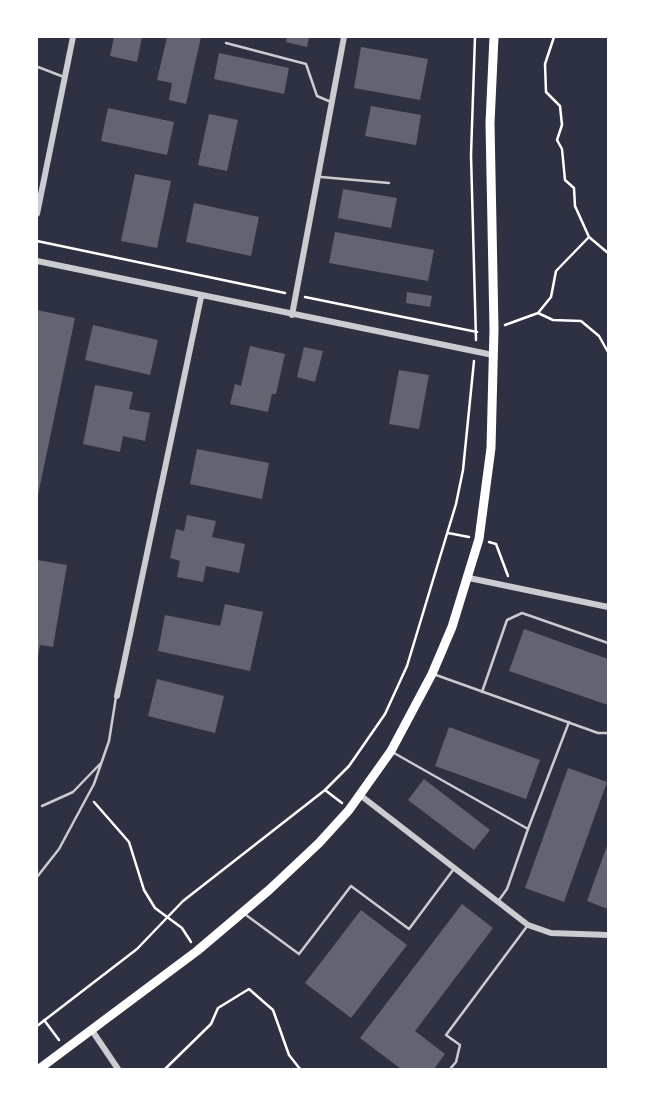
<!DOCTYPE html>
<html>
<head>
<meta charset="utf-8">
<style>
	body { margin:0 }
	#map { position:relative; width:645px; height:1106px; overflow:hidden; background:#2d3142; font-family:"Golos Text",sans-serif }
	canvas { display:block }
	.frame { position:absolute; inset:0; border:38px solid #fff; pointer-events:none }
</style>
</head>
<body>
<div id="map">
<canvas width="645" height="1106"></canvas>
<div class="frame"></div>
</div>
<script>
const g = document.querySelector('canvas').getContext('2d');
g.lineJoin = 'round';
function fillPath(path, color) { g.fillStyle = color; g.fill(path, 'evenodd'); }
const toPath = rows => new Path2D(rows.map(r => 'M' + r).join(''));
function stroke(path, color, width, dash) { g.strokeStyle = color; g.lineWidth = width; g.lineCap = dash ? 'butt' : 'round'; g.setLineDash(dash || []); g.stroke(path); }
fillPath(toPath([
	[114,37,142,37,137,62,110,56],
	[167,37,201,37,186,104,169,100,172,83,157,80],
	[287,37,309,37,307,47,286,42],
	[361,47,428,59,420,100,354,88],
	[219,53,289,68,284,94,214,79],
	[371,106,421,115,416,145,365,136],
	[108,108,174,122,167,155,101,141],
	[209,114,238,120,227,171,198,165],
	[135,174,171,181,157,248,121,241],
	[343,189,397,198,391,228,338,218],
	[194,203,259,217,251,256,186,242],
	[335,232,434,250,428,281,329,263],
	[407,292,432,296,430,307,406,303],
	[37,310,75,318,38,495,37,495],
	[93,325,158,340,150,375,85,360],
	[250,346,285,354,276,394,272,394,268,412,230,404,235,384,241,386],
	[304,347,323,351,315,382,297,377],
	[399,370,429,375,419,429,389,424],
	[95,385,133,392,129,409,150,413,145,441,123,436,120,452,83,444],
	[197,449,269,463,262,499,190,484],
	[187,515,216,521,212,537,245,544,239,573,206,566,203,582,177,577,180,561,170,558,176,529,184,531],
	[37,560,67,565,53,647,40,645,38,657],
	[225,604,263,612,250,671,158,651,165,615,220,626],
	[524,629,608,659,608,705,509,671],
	[157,679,224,696,215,733,148,716],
	[449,727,540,760,526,799,435,766],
	[568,768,607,782,564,902,525,888],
	[424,779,490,830,474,850,408,800],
	[608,843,608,909,587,901],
	[462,904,493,928,415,1031,445,1054,434,1069,401,1069,360,1038],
	[361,910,407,945,351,1018,305,983]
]), '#626471');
stroke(toPath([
	[475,37,471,155,476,340],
	[554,37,545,64,546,92,560,106,562,125,557,140,562,149,565,180,574,188,575,206,589,237,608,253],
	[589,237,556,271,551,297,538,313,553,320,581,321,599,336,608,352],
	[37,241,285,293],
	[305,297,477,332],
	[505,325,538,313],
	[448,533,469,537],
	[489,542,496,544,508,576],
	[325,790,342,803],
	[94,802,129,842,144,890,155,908,182,928,191,942],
	[44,1020,59,1040],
	[37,1026,137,949,183,901,325,790,349,766,385,714,407,666,456,504,463,470,474,361],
	[165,1069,211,1024,218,1008,249,989,273,1010,289,1055,300,1069]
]), '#fff', 2.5);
stroke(toPath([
	[226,43,306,64,317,96,331,102],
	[38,67,64,77],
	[321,177,389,183],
	[436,675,598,733,608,733],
	[482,692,507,620,522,613,608,643],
	[394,753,528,829,507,889,499,900],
	[42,806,73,792,100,764],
	[528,829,569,722],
	[37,877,59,849,94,784,109,741,116,697],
	[246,915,299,954,351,886,409,929,453,870],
	[450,1069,456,1062,460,1045,446,1035,528,925]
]), '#caccd0', 2.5);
stroke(toPath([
	[37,214,73,37],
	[37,261,493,355],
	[292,315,344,37],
	[469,578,608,607],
	[117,696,201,297],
	[360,795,528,925,551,933,608,935],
	[91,1029,118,1069]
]), '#caccd0', 6);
stroke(toPath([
	[39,1069,197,951,269,890,319,843,349,810,391,751,432,674,452,627,479,539,491,448,494,329,490,123,494,37]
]), '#fff', 9);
</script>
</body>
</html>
